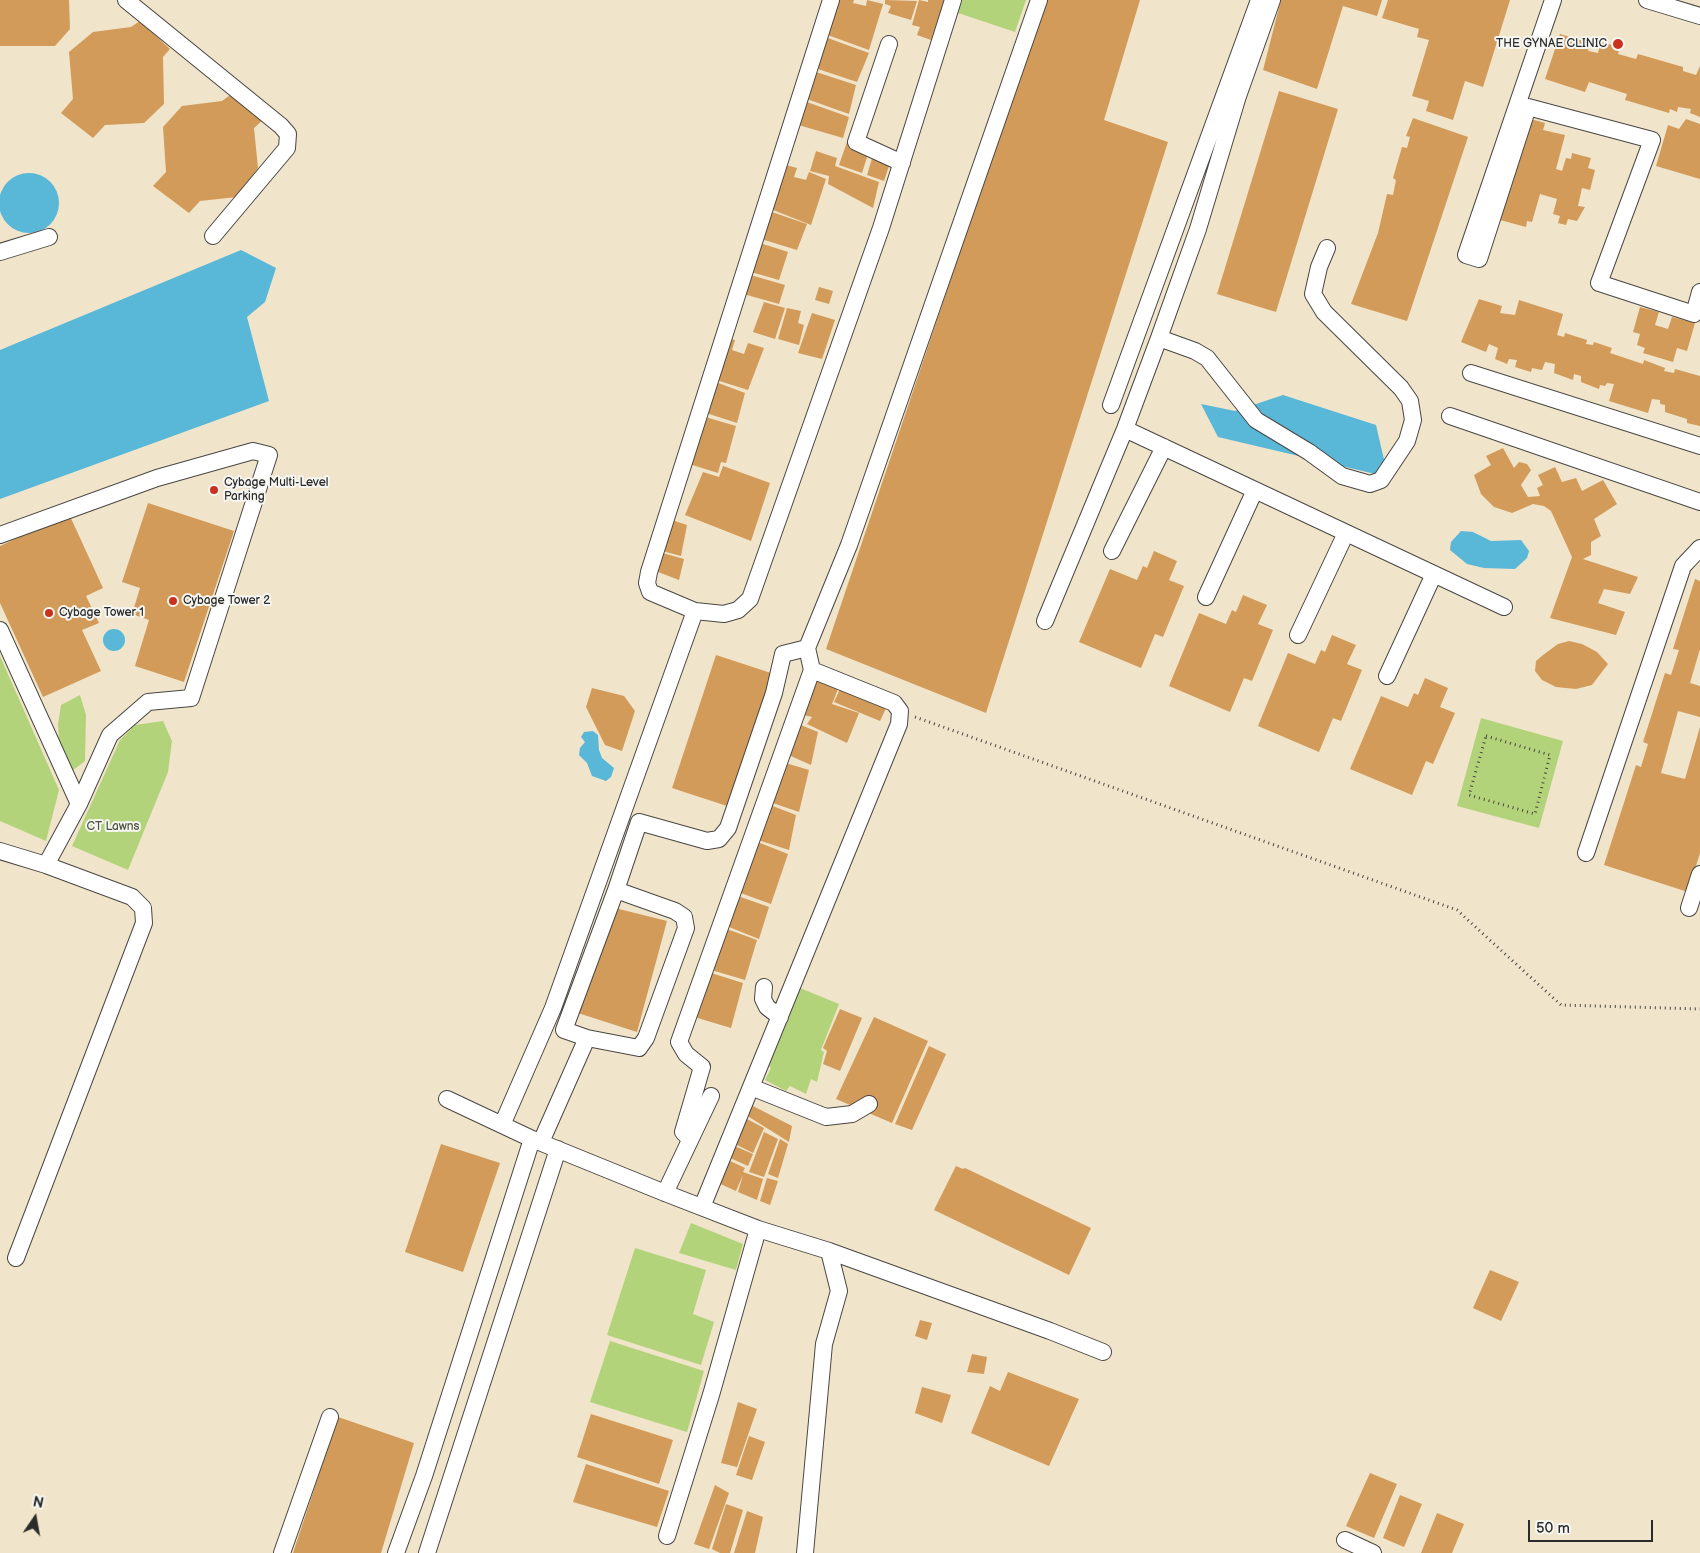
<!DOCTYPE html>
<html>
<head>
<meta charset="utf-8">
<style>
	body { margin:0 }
	#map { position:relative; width:1700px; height:1553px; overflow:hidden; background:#f0e4ca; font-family:"Balsamiq Sans",sans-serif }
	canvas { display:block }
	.north { position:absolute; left:10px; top:1493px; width:50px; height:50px; -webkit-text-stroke:4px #f6f6f2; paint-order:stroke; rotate:12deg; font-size:14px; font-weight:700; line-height:20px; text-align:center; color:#2b2b2b }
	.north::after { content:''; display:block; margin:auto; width:18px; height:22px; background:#2b2b2b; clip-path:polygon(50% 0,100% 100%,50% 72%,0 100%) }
	.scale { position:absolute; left:1528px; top:1520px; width:125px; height:22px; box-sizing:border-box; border:2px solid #2b2b2b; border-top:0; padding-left:6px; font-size:15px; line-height:18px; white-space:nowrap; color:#2b2b2b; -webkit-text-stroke:4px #f6f6f2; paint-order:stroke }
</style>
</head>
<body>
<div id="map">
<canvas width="1700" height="1553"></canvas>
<div class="north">N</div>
<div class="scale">50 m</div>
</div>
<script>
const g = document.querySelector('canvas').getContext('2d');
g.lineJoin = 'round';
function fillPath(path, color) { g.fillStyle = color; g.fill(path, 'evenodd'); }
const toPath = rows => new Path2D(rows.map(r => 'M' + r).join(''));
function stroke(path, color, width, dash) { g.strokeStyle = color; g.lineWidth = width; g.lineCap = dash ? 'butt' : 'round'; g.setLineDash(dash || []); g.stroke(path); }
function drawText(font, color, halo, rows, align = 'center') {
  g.font = font + ' "Balsamiq Sans",sans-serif'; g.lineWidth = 4; g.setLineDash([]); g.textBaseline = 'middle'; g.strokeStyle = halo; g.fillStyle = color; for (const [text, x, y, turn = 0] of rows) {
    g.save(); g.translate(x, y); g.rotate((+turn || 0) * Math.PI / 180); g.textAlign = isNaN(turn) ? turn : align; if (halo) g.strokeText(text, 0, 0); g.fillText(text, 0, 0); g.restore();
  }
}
fillPath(toPath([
	[962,0,1026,0,1015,32,958,13],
	[0,656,59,790,46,841,0,821],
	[80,695,86,715,85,761,72,771,59,740,58,724,61,705],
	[1481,718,1563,741,1539,828,1457,806],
	[163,721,172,741,168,772,128,870,72,846,120,740,135,725],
	[800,988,839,1004,821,1050,824,1052,817,1082,811,1079,806,1094,790,1086,786,1091,765,1080,771,1068,768,1065],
	[691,1223,743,1244,736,1270,679,1253],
	[635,1248,706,1270,693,1314,714,1322,701,1365,607,1335],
	[610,1341,704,1371,687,1432,590,1402]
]), '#b3d37b');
fillPath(toPath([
	'-1 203a30 30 0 1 1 60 0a30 30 0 1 1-60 0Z',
	[241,250,276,268,265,302,247,317,269,401,0,499,0,350],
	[1283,395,1376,425,1388,477,1218,437,1201,404,1235,411],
	[1461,531,1473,532,1491,541,1521,540,1529,551,1527,558,1515,569,1484,568,1467,564,1450,550,1451,542],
	'103 640a11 11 0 1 1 22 0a11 11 0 1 1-22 0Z',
	[593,731,598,735,599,750,602,758,614,768,611,777,606,781,592,776,587,763,579,755,580,748,585,742,581,737,584,732]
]), '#59b7d8');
fillPath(toPath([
	[0,0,69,0,70,29,55,46,0,46],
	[837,0,854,0,853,3,866,6,867,0,883,4,869,50,825,34],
	[885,0,917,1,911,20,888,13,891,6,885,4],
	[919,0,928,2,928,0,944,0,931,40,917,35,920,27,912,25],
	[1045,0,1140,0,1104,120,1168,142,986,713,826,649],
	[1281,0,1382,0,1377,16,1343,6,1317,89,1263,70],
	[1388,0,1510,0,1483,87,1465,81,1453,120,1426,111,1429,101,1412,96,1429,40,1417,37,1419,29,1382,18],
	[140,21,170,49,163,57,164,104,144,123,105,125,93,138,61,113,73,99,69,52,93,32,131,27],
	[1560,34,1590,43,1588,51,1598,53,1601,42,1620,47,1618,54,1636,59,1638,54,1683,67,1683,71,1696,75,1700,66,1700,117,1690,113,1691,109,1678,107,1677,112,1670,109,1669,113,1625,100,1627,94,1589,82,1585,92,1545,79],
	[825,37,869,53,857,82,815,68],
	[813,71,856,85,849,114,804,98],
	[1279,91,1338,109,1276,312,1217,294],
	[233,93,264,119,254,128,258,168,237,197,200,201,189,213,153,186,166,172,163,127,182,106,222,101],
	[804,101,849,117,843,138,795,124],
	[1413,118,1468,137,1407,321,1351,304,1378,233,1387,194,1393,195,1396,180,1393,178,1402,147,1407,148,1410,137,1406,136],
	[1527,118,1545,123,1543,130,1565,135,1556,169,1562,171,1566,158,1571,159,1572,153,1591,158,1588,168,1595,170,1590,190,1582,188,1578,206,1585,207,1577,221,1568,219,1566,225,1558,223,1560,216,1553,214,1557,199,1540,194,1532,222,1527,221,1526,227,1500,220],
	[1686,119,1700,124,1700,179,1656,166,1668,125,1679,129],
	[847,142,869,151,862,173,839,165],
	[816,151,837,158,835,166,879,182,873,208,828,184,829,176,810,171],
	[874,152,891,160,884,181,867,175],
	[782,164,797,168,794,177,806,180,809,172,826,179,811,225,768,208],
	[769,211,807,224,797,250,761,239],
	[760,243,788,252,779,280,751,272],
	[747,274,785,285,779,304,740,293],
	[819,287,833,291,829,304,815,300],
	[1479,299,1502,306,1500,313,1515,315,1519,300,1563,314,1557,335,1564,337,1565,333,1587,340,1586,344,1593,345,1594,342,1612,348,1610,353,1643,364,1644,360,1665,368,1664,371,1674,373,1675,369,1700,376,1700,426,1687,423,1687,419,1665,412,1665,405,1660,404,1660,400,1652,399,1648,413,1609,401,1614,384,1607,383,1605,386,1600,385,1599,389,1581,382,1581,376,1574,374,1573,380,1554,373,1555,364,1545,362,1542,370,1532,368,1531,372,1515,367,1517,360,1509,359,1507,364,1495,359,1498,348,1489,344,1486,352,1461,342],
	[764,302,785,308,775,339,753,332],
	[1640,307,1659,312,1655,325,1668,329,1672,317,1695,323,1687,351,1677,348,1673,362,1643,353,1645,348,1637,345,1640,334,1633,332],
	[787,308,801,311,798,323,804,325,799,345,778,339],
	[812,313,835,320,822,359,798,353],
	[727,338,735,340,732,350,744,354,748,343,764,348,748,390,713,379],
	[713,381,745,393,737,423,703,412],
	[702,416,736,426,726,463,721,462,718,473,686,463],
	[1503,448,1514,468,1519,462,1527,464,1531,470,1521,485,1528,497,1540,496,1537,488,1543,485,1538,475,1555,467,1562,482,1576,478,1582,491,1603,480,1617,504,1594,519,1601,536,1591,542,1591,555,1583,559,1638,577,1630,594,1604,589,1598,603,1625,612,1616,635,1550,618,1572,557,1551,511,1544,506,1533,504,1512,513,1494,507,1481,494,1474,475,1491,465,1486,456],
	[723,466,770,483,751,541,685,515,703,472,719,477],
	[148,503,234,531,184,682,135,666,149,620,132,614,140,588,122,582],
	[69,514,103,588,86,596,99,623,82,630,101,671,43,697,0,603,0,546],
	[669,519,687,525,681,556,659,550],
	[1154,551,1177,561,1169,580,1184,586,1163,637,1155,634,1141,668,1079,642,1110,569,1137,580,1143,566,1147,568],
	[659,552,684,559,679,580,653,570],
	[1695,579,1700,581,1700,649,1690,683,1700,686,1700,717,1678,711,1661,773,1685,779,1700,727,1700,853,1688,892,1604,865,1636,765,1641,767,1648,744,1643,742,1665,673,1671,675,1679,650,1673,649],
	[1243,595,1267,605,1258,624,1273,630,1252,681,1244,678,1230,712,1169,686,1199,613,1226,624,1232,610,1236,612],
	[1332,635,1356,645,1347,664,1362,670,1341,721,1333,718,1319,752,1258,726,1288,653,1315,664,1321,650,1325,652],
	[1569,641,1582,644,1597,652,1608,664,1592,685,1576,689,1556,687,1542,680,1535,671,1536,661,1543,655,1558,644],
	[716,655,774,674,730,807,672,788],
	[814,675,840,684,832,704,859,713,847,743,807,724,812,717,799,714],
	[1425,678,1448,688,1440,707,1455,713,1433,764,1426,761,1412,795,1350,769,1381,696,1408,707,1414,693,1418,695],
	[841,687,888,704,880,721,834,702],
	[592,688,624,696,635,711,622,751,605,745,586,707],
	[796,723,818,732,811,765,784,753],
	[782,762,809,770,799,812,767,801],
	[770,805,796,815,789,850,755,839],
	[755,841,788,854,771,904,735,891],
	[735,895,769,907,759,939,724,925],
	[615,908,667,921,637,1032,578,1013],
	[724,928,757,940,745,980,708,969],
	[708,972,743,983,731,1028,691,1016],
	[840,1009,862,1018,840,1071,823,1064,827,1051,823,1048],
	[874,1017,928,1041,892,1123,836,1099],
	[929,1046,946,1054,912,1130,895,1124],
	[749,1104,792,1126,789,1142,746,1115],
	[745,1118,764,1128,753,1153,733,1143],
	[764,1132,778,1139,764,1177,749,1172],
	[780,1139,788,1144,778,1178,768,1174],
	[441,1144,500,1163,463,1272,405,1252],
	[732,1145,753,1154,748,1166,728,1157],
	[726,1159,745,1168,743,1172,763,1179,757,1200,738,1192,743,1175,736,1191,716,1182],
	[956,1166,963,1169,965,1168,1091,1228,1069,1275,934,1210],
	[767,1178,778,1181,770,1205,760,1201],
	[1490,1270,1519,1282,1501,1321,1473,1308],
	[920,1320,932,1323,927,1340,915,1336],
	[972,1354,987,1357,984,1374,967,1372],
	[1008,1372,1079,1399,1049,1466,971,1433,990,1386,1000,1391],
	[922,1387,951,1395,942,1423,915,1413],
	[738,1402,757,1409,737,1467,721,1463],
	[591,1414,673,1440,659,1484,577,1457],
	[338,1417,414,1443,381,1553,293,1553],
	[749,1436,765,1442,752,1480,736,1475],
	[586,1464,669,1491,657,1527,573,1502],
	[1370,1473,1397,1484,1374,1538,1346,1526],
	[715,1485,729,1493,709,1549,694,1544],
	[1400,1495,1422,1504,1404,1547,1383,1538],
	[726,1504,743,1510,730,1553,720,1553,712,1549],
	[747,1511,763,1517,755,1553,734,1553],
	[1437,1513,1464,1524,1452,1553,1421,1553]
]), '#d29b59');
const minor = toPath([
	[126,0,281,126,288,134,287,148,213,236],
	[831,0,649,572,647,583,650,592,695,611,724,614,738,610,750,599,881,228,953,0],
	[1553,0,1466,255,1479,259,1528,107,1652,140,1599,283,1694,314,1700,292],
	[1647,0,1700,16],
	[889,44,856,142,902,163],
	[0,252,49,237],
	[1159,338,1195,351,1207,358,1256,420,1309,452,1342,476,1370,484,1381,480,1407,441,1413,420,1410,401,1401,388,1324,312,1313,294,1319,267,1327,248],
	[1471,373,1700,446],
	[1111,405,1259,0],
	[1450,416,1700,502],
	[1125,429,1504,607],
	[0,535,157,478,253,451,269,455,191,698,148,702,110,735,79,804,46,865],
	[1112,551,1164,447],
	[1206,597,1255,490],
	[1045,621,1125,429,1159,338,1198,229,1238,96,1272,0],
	[0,630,79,804],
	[1298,635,1346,533],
	[1387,676,1434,574],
	[0,851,46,865,132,897,143,908,144,923,16,1258],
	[1586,853,1683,566,1700,548],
	[616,890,564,1030,587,1038,639,1048,646,1038,686,928,684,917,675,911,616,890,639,822,707,841,719,839,728,828,774,693,783,654,807,648],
	[1689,908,1700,874],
	[764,987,763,999,767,1007,780,1017],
	[751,1087,826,1117,852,1114,869,1104],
	[447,1099,532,1139,665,1193,758,1229,829,1251,1050,1331,1103,1352],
	[502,1125,553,1008,695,611],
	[690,1139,683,1132,702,1067,686,1054,679,1042,812,670],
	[541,1142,587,1038],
	[665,1193,711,1096],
	[702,1207,899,724,900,711,894,703,812,670,807,648,849,545,1039,0],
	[667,1536,711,1395,758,1229],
	[1345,1540,1373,1553],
	[282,1553,330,1417],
	[396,1553,424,1476,532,1139],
	[427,1553,558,1149],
	[805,1553,824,1344,839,1291,829,1251]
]);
stroke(minor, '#494743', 18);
stroke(toPath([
	[915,717,1457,910,1561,1005,1700,1009],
	[1486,736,1550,755,1535,814,1469,795,1486,736]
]), '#494743', 3, [1, 4]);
stroke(minor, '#fff', 16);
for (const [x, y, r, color] of [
	[1618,44,6,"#c8321e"],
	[214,490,5,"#c8321e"],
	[173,601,5,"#c8321e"],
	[49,613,5,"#c8321e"]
]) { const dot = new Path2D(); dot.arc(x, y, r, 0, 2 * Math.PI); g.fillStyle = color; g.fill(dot); stroke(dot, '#f6f6f2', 2); }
drawText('12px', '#2b2b2b', '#f6f6f2', [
	["THE GYNAE CLINIC",1607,44,"right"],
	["Cybage Multi-Level",224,483],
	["Parking",224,497],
	["Cybage Tower 2",183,601],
	["Cybage Tower 1",59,613]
], 'left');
drawText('12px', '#4d553f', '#f6f6f2', [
	["CT Lawns",113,827]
]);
</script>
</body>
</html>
